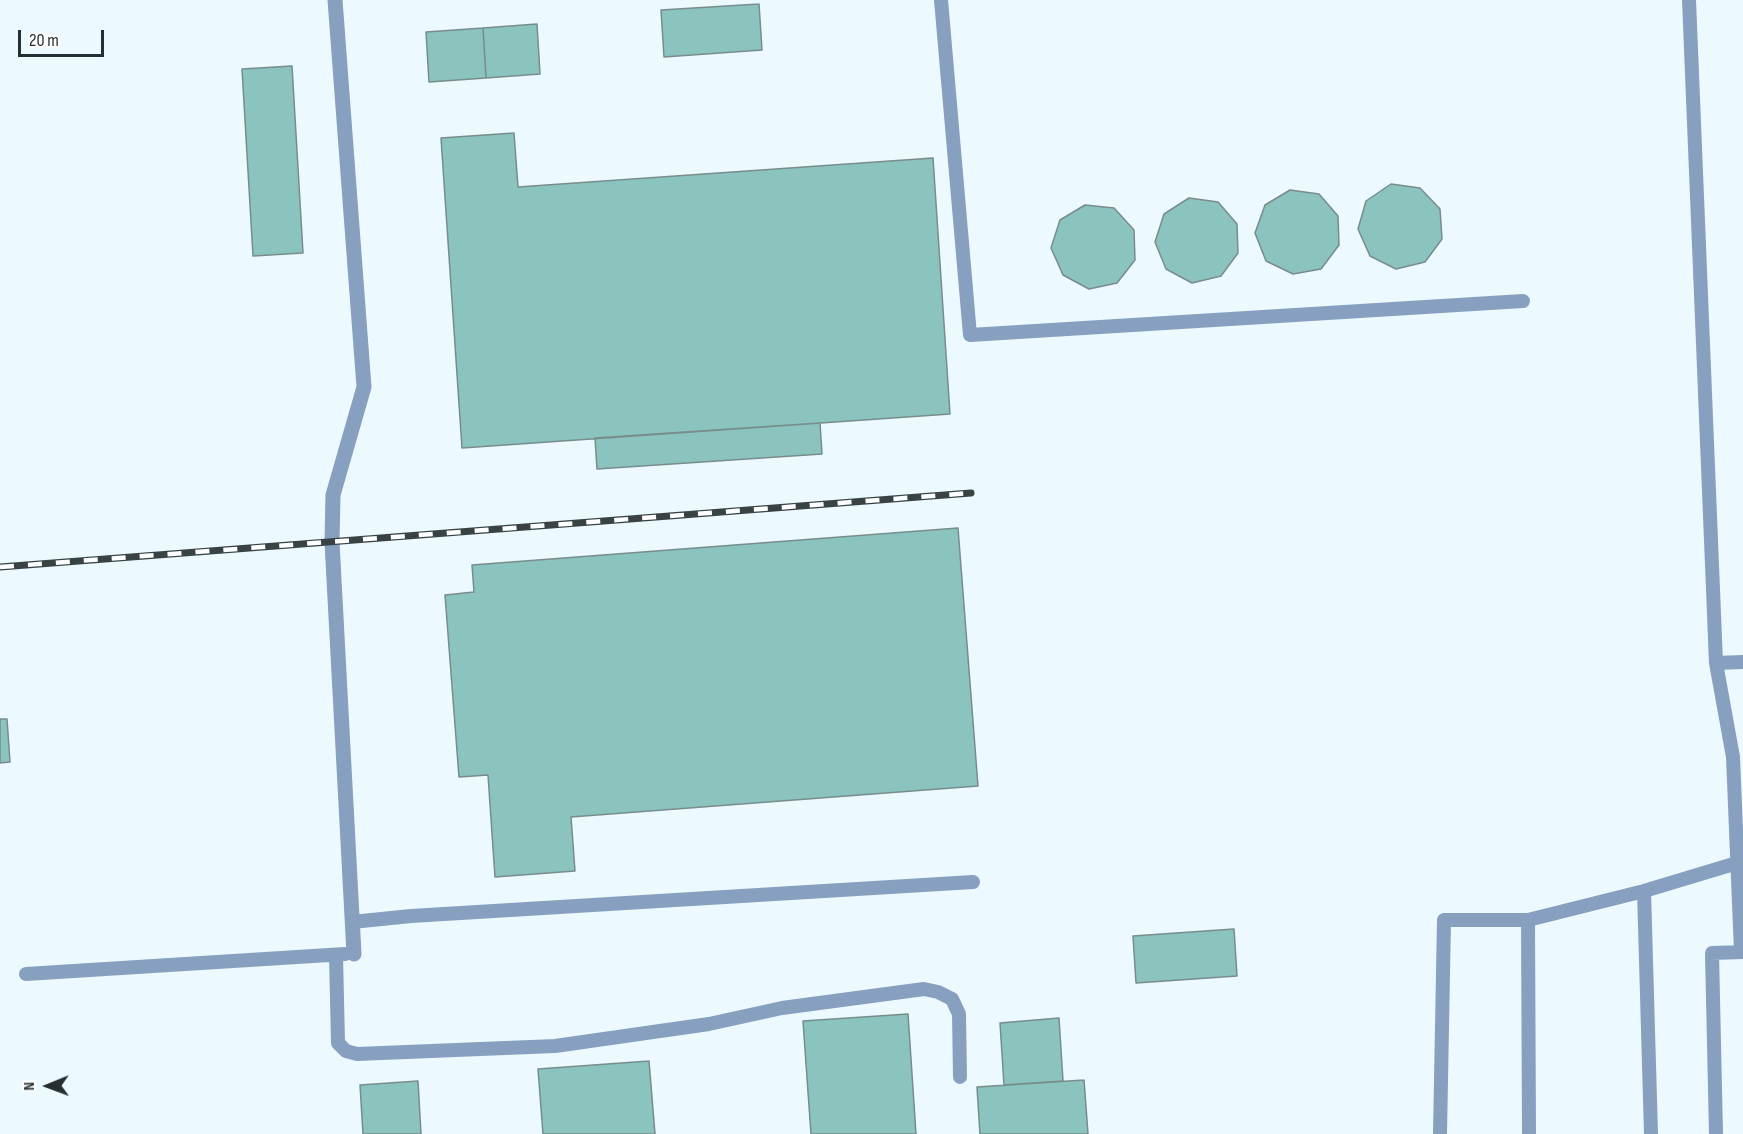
<!DOCTYPE html>
<html>
<head>
<meta charset="utf-8">
<style>
	body { margin:0 }
	#map { position:relative; width:1743px; height:1134px; overflow:hidden; background:#ecf9fe; font-family:"Sofia Sans Condensed",sans-serif }
	canvas { display:block }
	.north { position:absolute; left:18px; top:1056px; width:60px; height:60px; -webkit-text-stroke:4px #fff; paint-order:stroke; rotate:269deg; font-size:16px; font-weight:700; line-height:24px; text-align:center; color:#252e31 }
	.north::after { content:''; display:block; margin:auto; width:21px; height:27px; background:#252e31; clip-path:polygon(50% 0,100% 100%,50% 72%,0 100%) }
	.scale { position:absolute; left:18px; top:30px; width:86px; height:27px; box-sizing:border-box; border:3px solid #252e31; border-top:0; padding-left:8px; font-size:18px; line-height:21px; white-space:nowrap; color:#252e31; -webkit-text-stroke:4px #fff; paint-order:stroke }
</style>
</head>
<body>
<div id="map">
<canvas width="1743" height="1134"></canvas>
<div class="north">N</div>
<div class="scale">20 m</div>
</div>
<script>
const g = document.querySelector('canvas').getContext('2d');
g.lineJoin = 'round';
function fillPath(path, color) { g.fillStyle = color; g.fill(path, 'evenodd'); }
const toPath = rows => new Path2D(rows.map(r => 'M' + r).join(''));
function stroke(path, color, width, dash) { g.strokeStyle = color; g.lineWidth = width; g.lineCap = dash ? 'butt' : 'round'; g.setLineDash(dash || []); g.stroke(path); }
const building = toPath([
	[759,4,762,50,664,57,661,10,759,4],
	[537,24,540,74,486,78,483,28,537,24],
	[483,28,486,78,429,82,426,32,483,28],
	[292,66,303,253,253,256,242,69,292,66],
	[514,133,518,187,933,158,950,414,462,448,441,138,514,133],
	[1391,184,1420,188,1440,209,1442,239,1425,262,1396,269,1370,256,1358,229,1366,201,1391,184],
	[1290,190,1319,194,1338,216,1339,245,1321,269,1293,274,1266,261,1255,233,1265,205,1290,190],
	[1189,198,1218,202,1237,224,1238,253,1221,276,1192,283,1166,269,1155,242,1164,214,1189,198],
	[1085,205,1114,208,1134,230,1135,260,1117,283,1089,289,1063,275,1051,248,1060,220,1085,205],
	[820,423,822,454,597,469,595,438,820,423],
	[958,528,978,786,571,817,575,871,495,877,488,775,459,777,445,595,474,592,472,565,958,528],
	[0,719,7,719,10,762,0,763,0,719],
	[1234,929,1237,976,1136,983,1133,936,1234,929],
	[908,1014,916,1134,811,1134,803,1021,908,1014],
	[1059,1018,1063,1081,1004,1085,1000,1023,1059,1018],
	[649,1061,655,1134,543,1134,538,1069,649,1061],
	[1084,1080,1088,1134,980,1134,977,1087,1084,1080],
	[418,1081,421,1134,363,1134,360,1085,418,1081]
]);
fillPath(building, '#8bc4bf');
stroke(building, '#778d8b', 1.5);
stroke(toPath([
	[941,0,970,335,1523,301],
	[1689,0,1716,663,1733,757,1741,952],
	[1716,663,1743,662],
	[1644,891,1651,1134],
	[1528,920,1529,1134],
	[352,922,411,916,973,882],
	[336,955,338,1043,346,1051,357,1054,555,1046,709,1024,782,1008,924,989,938,992,952,999,959,1014,960,1077],
	[26,974,345,954],
	[1440,1134,1444,920,1528,920,1644,891,1737,863],
	[1716,1134,1712,953,1743,952]
]), '#87a0bf', 14);
stroke(toPath([
	[335,0,364,387,333,495,332,542,354,954]
]), '#87a0bf', 15);
const rail = toPath([
	[0,567,971,493]
]);
stroke(rail, '#394346', 7);
stroke(rail, '#fff', 4.5, [14]);
</script>
</body>
</html>
